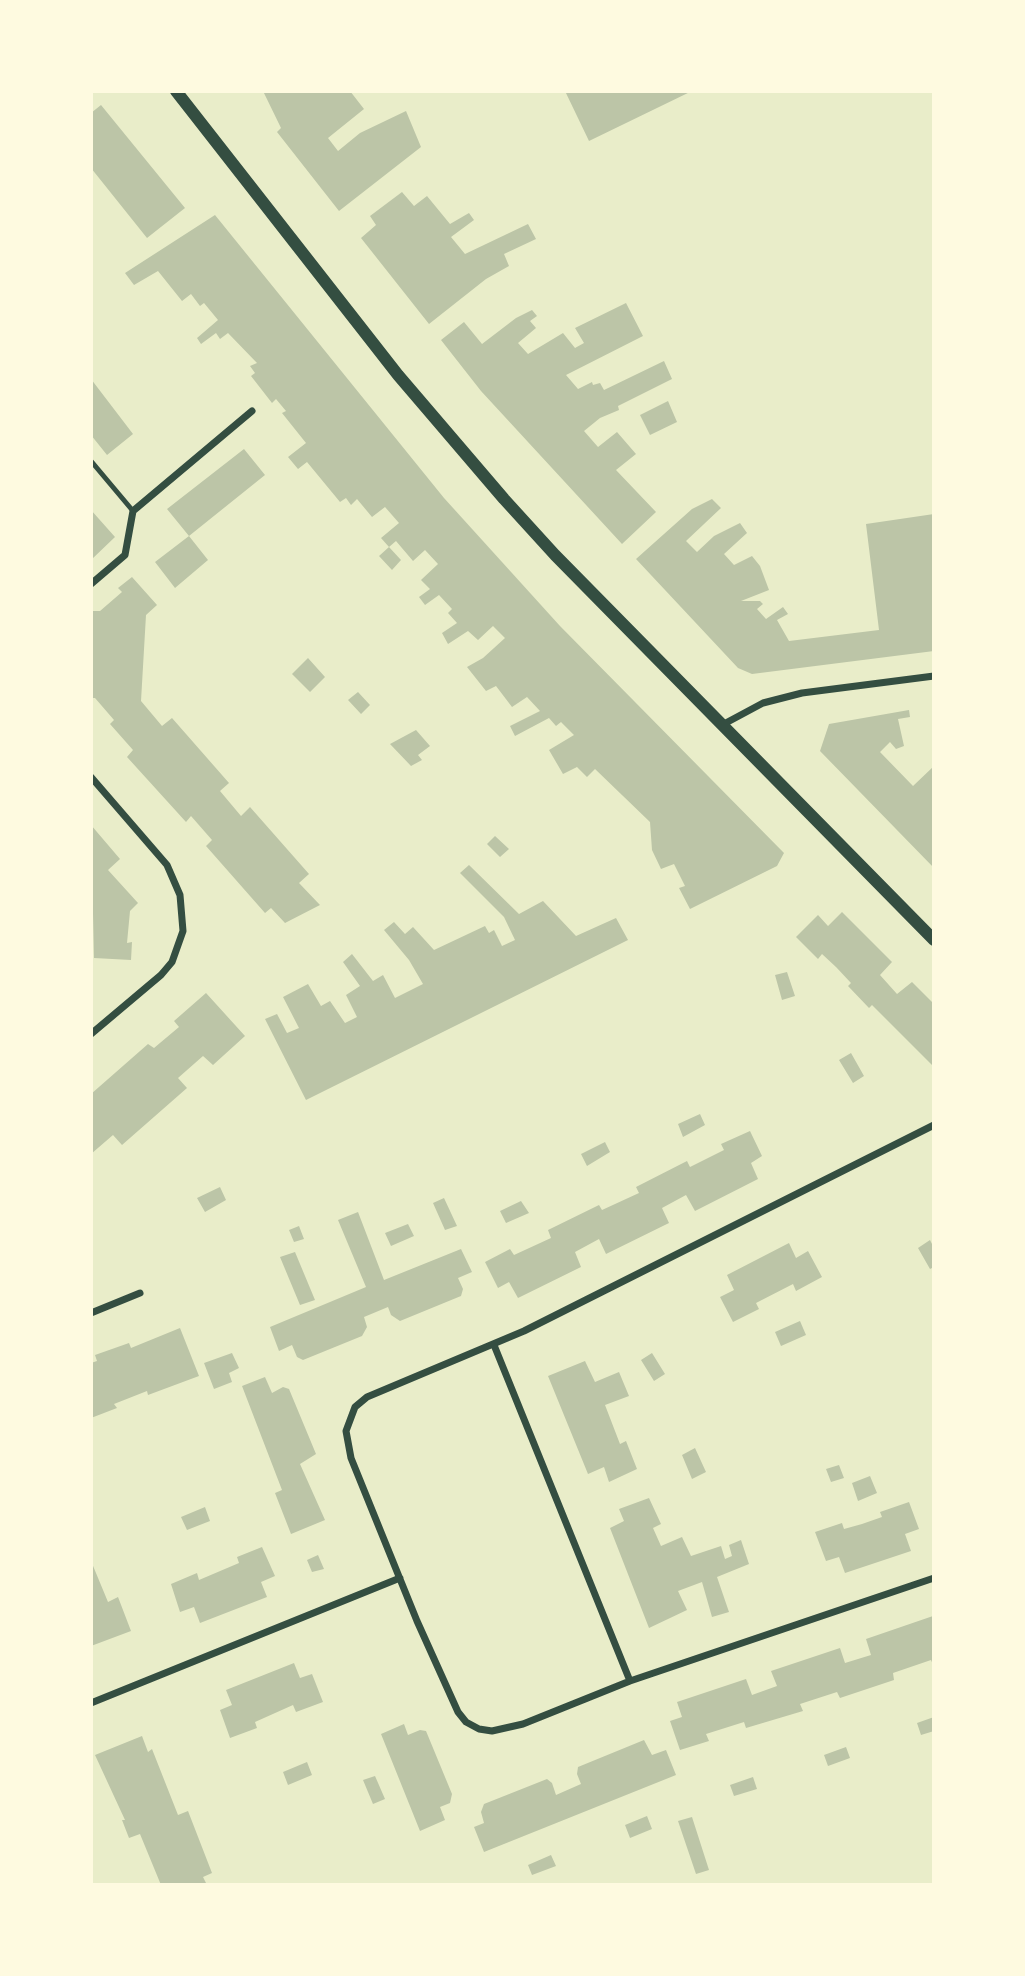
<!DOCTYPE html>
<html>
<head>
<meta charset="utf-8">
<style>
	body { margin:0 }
	#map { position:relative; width:1025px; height:1976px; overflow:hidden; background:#e9edc9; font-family:"PT Sans Narrow",sans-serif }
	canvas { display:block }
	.frame { position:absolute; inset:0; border:93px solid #fefae0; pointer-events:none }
</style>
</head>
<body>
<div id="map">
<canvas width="1025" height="1976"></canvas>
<div class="frame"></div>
</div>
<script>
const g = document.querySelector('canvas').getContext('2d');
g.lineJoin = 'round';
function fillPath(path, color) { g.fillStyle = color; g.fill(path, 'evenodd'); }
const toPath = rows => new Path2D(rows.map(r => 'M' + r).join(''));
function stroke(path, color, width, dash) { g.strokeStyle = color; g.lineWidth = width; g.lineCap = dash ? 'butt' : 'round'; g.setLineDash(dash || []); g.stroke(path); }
fillPath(toPath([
	[263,91,350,91,364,109,328,138,338,151,360,133,406,111,421,147,339,211,277,132,281,128],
	[565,91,692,91,589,141],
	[101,105,185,208,147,238,91,168,91,113],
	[402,192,414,206,427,196,450,224,469,213,474,220,451,237,465,254,528,224,536,239,504,254,509,266,486,279,429,324,361,238,376,225,370,216],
	[215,215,444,498,560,626,784,853,777,866,690,909,679,888,685,886,674,864,661,869,652,850,650,822,595,769,587,777,577,767,563,774,549,750,574,735,561,722,556,726,549,718,515,736,510,726,540,711,527,697,512,707,496,686,486,691,467,667,483,658,505,638,493,626,478,640,468,631,448,644,442,633,457,623,448,613,452,609,439,595,425,605,419,597,430,589,421,580,438,564,425,550,413,561,396,541,389,547,381,538,399,523,385,507,372,517,357,499,351,505,346,498,340,502,307,462,298,469,288,457,306,443,282,413,286,411,276,399,272,403,251,376,255,373,250,366,257,363,228,333,220,339,216,333,201,344,197,338,218,320,204,303,200,306,191,294,182,301,158,271,134,285,125,273],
	[626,303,643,336,566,375,578,389,592,382,593,385,600,383,604,390,664,361,672,379,618,406,619,410,600,418,584,431,598,447,617,432,636,454,616,470,656,512,622,544,481,391,441,340,464,322,482,344,516,318,532,310,537,316,530,321,536,328,518,343,528,354,563,333,575,348,584,343,575,328],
	[91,379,133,434,107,455,91,435],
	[668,401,677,422,650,435,640,415],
	[244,449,265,475,189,536,167,509],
	[712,499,721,508,686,541,697,552,714,536,740,523,747,533,724,554,734,565,752,556,760,566,769,590,741,601,760,601,763,604,757,609,766,619,783,607,788,614,777,620,789,641,879,630,866,524,934,514,934,651,752,674,738,668,636,559,692,509],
	[91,510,115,537,91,560],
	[189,536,208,560,175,588,155,562],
	[389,547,401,560,392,570,379,556],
	[132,577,157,605,146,615,141,701,162,726,172,718,229,783,220,791,241,816,250,807,309,874,299,883,320,905,285,923,271,908,265,913,206,846,212,840,191,816,186,822,127,757,133,750,110,724,114,720,95,698,91,698,91,611,100,611,122,592,118,588],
	[308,658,325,677,310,692,292,674],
	[358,692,370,705,361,714,348,700],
	[909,710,910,717,898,719,904,746,896,749,890,742,880,752,913,786,934,766,932,800,934,868,820,751,829,724],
	[416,730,430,746,418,755,422,760,411,766,390,744],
	[91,825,120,859,108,870,138,903,130,911,127,943,132,942,131,960,94,958],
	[495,836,509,849,500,857,487,844],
	[469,865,519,914,543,901,576,936,616,918,628,940,306,1100,265,1019,277,1014,287,1033,299,1028,283,997,308,984,321,1006,330,1001,345,1023,357,1017,346,995,360,986,343,962,352,954,373,981,383,975,395,998,423,984,409,960,384,930,394,922,405,934,413,927,434,950,485,926,489,933,494,930,502,946,515,940,504,917,460,873],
	[842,912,892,962,880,975,897,994,912,982,934,1004,934,1067,872,1005,869,1008,848,986,851,983,836,967,822,954,818,959,796,937,818,915,828,926],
	[787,972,795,996,782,1000,775,975],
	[206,993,245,1036,213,1065,203,1056,178,1078,187,1088,122,1145,113,1135,91,1154,91,1094,148,1044,154,1048,179,1027,174,1021],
	[851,1053,864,1076,853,1083,839,1060],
	[700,1114,705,1125,683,1137,678,1124],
	[750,1131,762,1156,751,1163,758,1179,695,1211,686,1195,662,1208,669,1223,606,1254,599,1239,575,1252,581,1267,518,1298,509,1282,498,1288,485,1262,510,1249,514,1255,551,1238,548,1230,599,1205,602,1210,639,1193,636,1187,687,1161,690,1167,724,1150,721,1144],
	[605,1142,610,1152,587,1166,581,1154],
	[220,1187,226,1200,205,1212,197,1198],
	[444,1198,457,1226,445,1230,433,1203],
	[521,1201,529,1213,506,1223,500,1211],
	[358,1212,384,1280,461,1249,472,1272,458,1278,463,1289,461,1296,400,1321,391,1315,388,1307,364,1317,367,1327,362,1336,303,1360,297,1357,292,1345,279,1351,270,1327,366,1287,338,1220],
	[408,1224,414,1236,391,1246,385,1233],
	[299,1226,304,1239,294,1242,289,1230],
	[930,1240,934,1248,934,1267,930,1269,918,1248],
	[789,1243,796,1258,808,1251,822,1277,796,1291,793,1284,756,1303,759,1309,733,1322,720,1297,734,1290,727,1275],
	[295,1252,315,1300,300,1305,280,1257],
	[800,1321,806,1335,781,1346,775,1332],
	[180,1328,199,1376,148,1395,147,1391,114,1404,117,1408,91,1418,91,1363,97,1361,95,1355,129,1343,131,1348],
	[232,1353,239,1368,229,1373,232,1382,214,1389,204,1363],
	[652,1353,665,1374,654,1381,641,1360],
	[585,1361,595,1382,619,1372,629,1396,605,1405,620,1444,626,1441,637,1469,609,1482,604,1467,588,1474,548,1376],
	[265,1377,272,1393,283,1387,289,1389,316,1454,300,1464,325,1520,291,1534,275,1493,282,1490,242,1386],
	[695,1448,706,1472,692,1479,682,1455],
	[839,1465,844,1478,831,1482,826,1469],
	[870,1476,877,1493,858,1501,852,1483],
	[649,1498,661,1524,653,1528,661,1546,682,1537,691,1556,721,1546,725,1559,732,1556,729,1545,741,1540,749,1564,717,1577,729,1612,712,1617,702,1582,678,1591,687,1610,649,1628,610,1528,624,1521,619,1509],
	[909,1502,919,1529,905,1534,911,1551,845,1573,839,1557,826,1561,815,1532,842,1523,844,1529,862,1524,882,1517,880,1512],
	[205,1507,210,1521,187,1530,181,1517],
	[262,1547,275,1576,261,1582,267,1597,200,1623,194,1607,180,1612,171,1584,197,1573,199,1580,239,1563,237,1557],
	[318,1555,324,1569,312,1572,307,1560],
	[91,1561,108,1602,118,1597,131,1631,91,1646],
	[933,1616,934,1667,931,1660,893,1673,894,1680,840,1698,837,1692,800,1704,803,1711,746,1728,744,1722,706,1734,709,1741,680,1750,670,1721,682,1717,677,1702,746,1679,752,1695,777,1686,771,1671,840,1648,845,1663,871,1655,866,1639],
	[294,1663,300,1678,312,1674,323,1702,296,1712,293,1705,255,1722,257,1728,230,1738,220,1710,232,1705,226,1690],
	[934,1717,934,1731,921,1735,917,1723],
	[404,1724,408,1735,420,1730,426,1731,452,1794,450,1803,440,1807,445,1820,420,1831,381,1734],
	[142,1736,148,1752,152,1749,178,1815,188,1811,212,1873,203,1877,207,1885,161,1885,140,1834,129,1838,122,1820,125,1820,95,1755],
	[644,1740,652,1755,666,1750,676,1775,484,1852,474,1827,484,1823,481,1812,484,1804,547,1779,552,1783,556,1795,581,1784,577,1774,578,1767],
	[846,1747,850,1758,828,1766,824,1755],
	[307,1762,312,1775,288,1785,283,1772],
	[375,1776,385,1799,373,1804,363,1780],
	[753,1777,757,1789,734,1796,730,1785],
	[647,1816,652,1829,630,1838,625,1825],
	[692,1817,709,1870,696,1874,678,1821],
	[551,1855,556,1866,532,1875,528,1865]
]), '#bcc5a7');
stroke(toPath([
	[91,461,133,511]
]), '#344e41', 5);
stroke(toPath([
	[91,584,125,555,133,511,252,411],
	[722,725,763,703,802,693,934,676],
	[91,777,167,865,180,895,183,931,172,962,161,975,91,1034],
	[91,1313,140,1293],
	[494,1345,630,1681,523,1724,492,1731,479,1729,466,1722,458,1712,417,1621,351,1458,346,1431,355,1407,367,1397,524,1331,934,1125],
	[630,1681,934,1578],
	[91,1703,400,1578]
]), '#344e41', 7);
stroke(toPath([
	[176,91,398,375,504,499,555,555,934,940]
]), '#344e41', 12);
</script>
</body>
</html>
